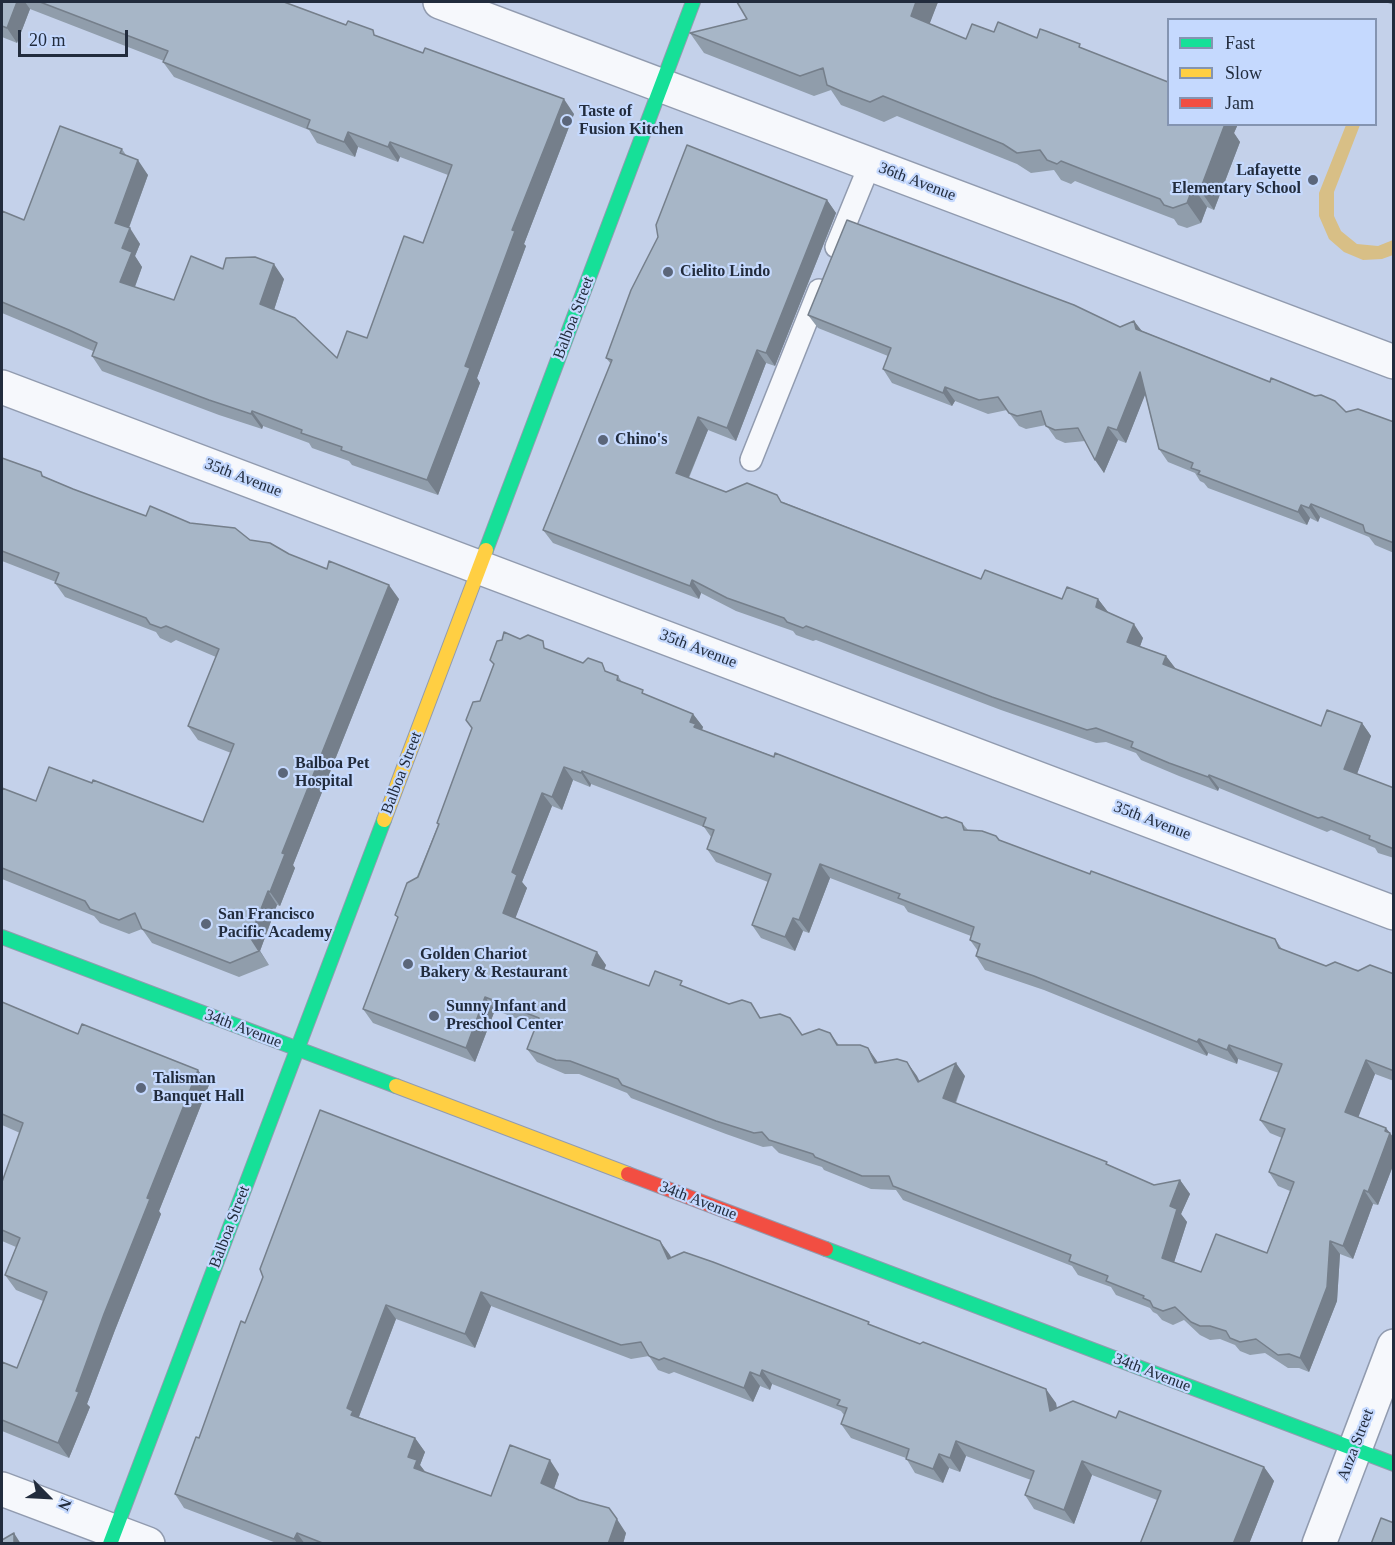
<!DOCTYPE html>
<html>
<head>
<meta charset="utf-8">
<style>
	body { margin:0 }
	#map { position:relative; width:1395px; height:1545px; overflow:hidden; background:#c4d1ea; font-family:Georgia,serif }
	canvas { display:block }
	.frame { position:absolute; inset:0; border:3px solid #222c3d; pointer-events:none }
	.legend { position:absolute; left:1167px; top:18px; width:210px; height:108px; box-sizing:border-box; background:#c5d9fe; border:2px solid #8494b1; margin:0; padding:8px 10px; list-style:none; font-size:18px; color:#222c3d }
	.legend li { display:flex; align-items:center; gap:12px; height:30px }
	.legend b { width:30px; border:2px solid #8494b1 }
	.north { position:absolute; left:18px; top:1467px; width:60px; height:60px; -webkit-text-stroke:4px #c5d9fe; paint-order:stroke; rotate:114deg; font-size:16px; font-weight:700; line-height:24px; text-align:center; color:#222c3d }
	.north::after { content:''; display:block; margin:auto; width:21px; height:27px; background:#222c3d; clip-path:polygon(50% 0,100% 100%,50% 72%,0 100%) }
	.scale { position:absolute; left:18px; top:30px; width:110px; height:27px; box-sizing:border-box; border:3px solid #222c3d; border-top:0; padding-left:8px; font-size:18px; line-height:21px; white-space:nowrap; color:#222c3d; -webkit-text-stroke:4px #c5d9fe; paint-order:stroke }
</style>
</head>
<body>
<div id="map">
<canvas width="1395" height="1545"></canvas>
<div class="frame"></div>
<ul class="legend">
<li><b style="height:8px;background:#16e098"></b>Fast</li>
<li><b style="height:8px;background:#ffcf43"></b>Slow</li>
<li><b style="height:8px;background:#f24e42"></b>Jam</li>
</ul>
<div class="north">N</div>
<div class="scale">20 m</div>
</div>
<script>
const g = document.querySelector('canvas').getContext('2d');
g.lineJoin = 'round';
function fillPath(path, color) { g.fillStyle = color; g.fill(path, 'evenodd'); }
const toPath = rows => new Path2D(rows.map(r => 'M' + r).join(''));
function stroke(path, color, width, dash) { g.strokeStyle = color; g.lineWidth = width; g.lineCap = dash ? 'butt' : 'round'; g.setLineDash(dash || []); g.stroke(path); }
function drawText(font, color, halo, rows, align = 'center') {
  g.font = font + ' Georgia,serif'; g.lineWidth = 4.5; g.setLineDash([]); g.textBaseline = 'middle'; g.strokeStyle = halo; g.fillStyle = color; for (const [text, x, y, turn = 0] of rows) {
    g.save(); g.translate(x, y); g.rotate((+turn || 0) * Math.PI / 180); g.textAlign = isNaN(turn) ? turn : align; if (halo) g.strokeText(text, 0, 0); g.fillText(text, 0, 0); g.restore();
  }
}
fillPath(toPath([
	[1346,125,1360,125,1334,192,1334,216,1341,231,1357,244,1378,246,1393,240,1393,255,1382,259,1363,260,1344,252,1329,239,1319,216,1319,193]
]), '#d8bf86');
const lane = toPath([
	[836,247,870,164],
	[751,460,819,290]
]);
const street = toPath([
	[440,2,1394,362],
	[2,387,1394,913],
	[2,1489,148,1544],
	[1319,1544,1394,1346]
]);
const fast = toPath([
	[486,550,693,2],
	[2,937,396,1086],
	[826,1249,1394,1464],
	[110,1544,384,820]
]);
const slow = toPath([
	[384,820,486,550],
	[396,1086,628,1174]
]);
const jam = toPath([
	[628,1174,826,1249]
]);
stroke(lane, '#919baf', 24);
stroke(street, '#919baf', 36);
stroke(fast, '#919baf', 16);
stroke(slow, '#919baf', 16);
stroke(jam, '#919baf', 16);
stroke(lane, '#f6f8fc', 21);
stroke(street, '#f6f8fc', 33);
stroke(fast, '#16e098', 14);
stroke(slow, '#ffcf43', 14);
stroke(jam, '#f24e42', 14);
fillPath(toPath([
	[2,2,284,2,377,36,574,114,524,244,526,246,477,378,480,383,438,495,352,465,349,461,312,448,309,443,263,426,262,429,219,415,102,371,92,356,93,351,2,313,2,211,24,220,122,149,126,155,148,175,129,228,140,244,135,256,142,267,135,287,174,300,223,269,284,279,274,310,337,358,367,338,423,243,448,175,400,157,398,162,358,147,355,157,317,143,309,130,174,77,163,62,164,61,30,9,17,43,2,37],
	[737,2,938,2,929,24,966,39,994,32,1037,38,1084,49,1238,124,1234,133,1240,142,1214,210,1207,207,1201,223,1187,228,1178,225,1174,219,1103,192,1075,181,1071,184,1061,180,1054,170,1031,173,1017,164,897,116,884,122,857,111,841,105,831,90,814,96,704,53,690,33,747,19],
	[1385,2,1394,2,1394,5],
	[827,200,836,213,775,366,766,363,736,441,708,430,689,478,726,492,783,502,981,579,1062,599,1098,599,1108,612,1143,638,1140,646,1166,656,1175,669,1321,726,1362,723,1371,736,1357,774,1394,788,1394,858,1378,853,1375,848,1331,830,1327,832,1219,788,1218,791,1179,776,1141,760,1136,753,1106,742,1096,743,1001,710,816,640,813,641,796,635,793,631,736,611,701,593,699,599,553,543,543,530,611,364,606,358],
	[808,315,1120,327,1134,321,1142,331,1346,412,1394,422,1394,553,1375,545,1369,537,1320,517,1318,522,1310,518,1307,525,1208,488,1204,483,1200,481,1195,473,1168,462,1159,449,1145,394,1126,443,1118,440,1104,473,1085,441,1065,443,1056,439,1046,425,1026,429,1019,426,1007,410,988,414,955,401,952,406,892,383,883,369,888,356,818,328],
	[2,458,41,472,43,476,73,489,146,516,190,523,250,540,399,599,293,865,295,868,280,906,277,905,260,951,269,965,239,977,152,943,142,929,129,934,100,923,94,916,2,879,2,788,36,801,92,783,203,822,231,753,198,740,188,726,216,657,176,640,171,643,160,638,156,632,65,597,55,583,56,582,2,561],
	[520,639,618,676,622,682,647,696,693,714,703,727,702,730,942,818,962,823,968,830,999,840,1090,874,1275,939,1282,949,1326,966,1394,974,1394,1081,1375,1074,1358,1117,1394,1138,1394,1163,1378,1205,1373,1204,1353,1259,1340,1254,1337,1301,1309,1372,1299,1368,1288,1368,1265,1353,1250,1355,1240,1351,1235,1345,1220,1339,1210,1340,1200,1335,1184,1320,1173,1325,1162,1320,1157,1314,1153,1312,1150,1308,1116,1295,1111,1287,1078,1275,1072,1266,903,1200,896,1190,871,1189,824,1170,822,1167,779,1153,772,1146,763,1147,726,1134,631,1098,627,1093,579,1074,565,1074,537,1062,527,1049,536,1026,495,1010,475,1062,373,1023,363,1009,438,825,437,823,472,728,480,701],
	[573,780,590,787,591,784,704,827,711,837,707,849,716,862,768,882,752,925,761,938,795,951,803,931,809,933,830,878,904,906,908,912,971,936,970,940,978,951,976,956,985,970,1044,990,1207,1056,1208,1053,1237,1064,1238,1059,1279,1073,1260,1120,1270,1133,1282,1138,1269,1172,1278,1186,1290,1191,1267,1253,1201,1272,1174,1262,1187,1222,1181,1214,1190,1194,1180,1180,1154,1185,1111,1166,956,1103,965,1076,919,1081,907,1062,878,1063,839,1045,830,1033,802,1035,686,988,649,986,604,970,606,965,515,918,527,888,522,882,552,806,562,810],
	[2,1002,78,1034,209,1085,159,1211,161,1214,115,1330,87,1404,90,1407,69,1458,2,1431,2,1362,17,1368,43,1301,16,1290,5,1275,16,1247,2,1241,2,1182,20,1133,2,1125],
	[670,1255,671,1258,871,1326,1056,1403,1057,1408,1116,1418,1264,1467,1274,1481,1249,1544,1140,1544,1157,1500,1092,1475,1074,1524,1034,1509,1025,1495,1031,1480,966,1456,960,1472,949,1468,943,1483,915,1473,906,1458,851,1438,841,1424,844,1415,841,1411,772,1384,770,1390,760,1386,753,1402,674,1372,669,1374,658,1370,649,1356,631,1359,491,1306,475,1348,396,1319,359,1417,415,1438,425,1452,420,1465,425,1472,491,1496,559,1474,554,1489,626,1533,623,1544,279,1544,184,1508,175,1494,199,1438,245,1323]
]), '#909dab');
fillPath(toPath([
	[17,2,25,2,30,9,17,43,7,28],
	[916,2,938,2,925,36,911,16],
	[564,99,574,114,524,244,526,246,477,378,480,383,438,495,427,480,465,366,512,230],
	[1222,124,1238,124,1234,133,1240,142,1214,210,1200,190],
	[348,132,358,147,355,157,344,142],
	[390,142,400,157,398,162,388,147],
	[138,160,148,175,125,238,115,223],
	[1193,187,1207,207,1201,223,1187,203],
	[827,200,836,213,775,366,766,353],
	[130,228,140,244,135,256,142,267,131,297,120,282,122,248],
	[274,264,284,279,271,319,260,304],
	[1134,321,1144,334,1136,329],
	[757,350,766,363,736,441,727,428],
	[1140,372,1149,385,1126,443,1117,430],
	[945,387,955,401,952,406,943,393],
	[252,411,263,426,262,429,251,414],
	[698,417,708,430,685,486,676,473],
	[1108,427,1118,440,1104,473,1095,460],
	[1311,504,1320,517,1318,522,1309,508],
	[1301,505,1310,518,1307,525,1298,512],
	[692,580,701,593,699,599,690,586],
	[389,585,399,599,293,865,295,868,280,906,270,892,282,853],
	[1098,599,1108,612,1096,607],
	[1134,624,1143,638,1137,655,1127,642],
	[1166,656,1176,669,1163,664],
	[693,714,703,727,701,732,705,737,690,722],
	[1362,723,1371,736,1354,782,1344,769],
	[564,767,573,780,562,810,552,797],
	[582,771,591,784,590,787,581,773],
	[1209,775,1219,788,1218,791,1208,777],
	[542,793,552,806,522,882,527,888,512,927,503,913,512,872],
	[820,864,830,878,809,933,799,920],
	[268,891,277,905,260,951,269,965,250,937],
	[793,918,803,931,795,951,785,937],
	[597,952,606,965,601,978,592,965],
	[485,997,495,1010,475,1062,466,1048],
	[1199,1039,1208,1053,1207,1056,1197,1042],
	[1229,1045,1238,1059,1237,1064,1227,1050],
	[868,1048,877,1061,884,1077,875,1063],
	[1366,1060,1375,1074,1355,1126,1345,1112],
	[907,1062,917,1076,927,1096,918,1082],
	[956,1063,965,1076,952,1111,943,1098],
	[198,1070,209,1085,159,1211,161,1214,115,1330,87,1404,90,1407,69,1458,58,1443,76,1391,147,1198],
	[1386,1128,1394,1138,1394,1163,1378,1205,1368,1192],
	[1180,1180,1190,1194,1181,1214,1187,1222,1171,1272,1162,1258,1170,1206],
	[1364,1190,1373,1204,1353,1259,1343,1246],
	[660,1241,670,1255,678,1273,668,1259],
	[1330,1241,1340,1254,1337,1301,1309,1372,1300,1358],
	[481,1292,491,1306,475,1348,465,1334],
	[386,1305,396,1319,358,1419,361,1429,347,1408],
	[762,1370,772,1384,770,1390,760,1376],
	[750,1372,760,1386,753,1402,744,1388],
	[1046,1389,1056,1403,1059,1425,1050,1411],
	[415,1438,425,1452,420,1465,427,1474,424,1482,408,1457],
	[956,1441,966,1456,960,1472,950,1458],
	[939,1454,949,1468,943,1483,933,1469],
	[550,1460,559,1474,551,1497,541,1483],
	[1082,1461,1092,1475,1074,1524,1064,1510],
	[1264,1467,1274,1481,1249,1544,1233,1544],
	[617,1519,626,1533,623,1544,608,1544],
	[14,1533,21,1544,14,1544],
	[297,1533,305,1544,298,1544,294,1539]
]), '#757f8b');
const building = toPath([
	[2,2,17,2,7,28,2,26,2,2],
	[40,2,284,2,346,25,348,21,373,30,374,35,423,53,425,48,564,99,512,230,515,231,465,366,470,368,427,480,341,450,342,447,301,433,302,430,252,411,251,414,209,400,92,356,97,343,69,330,2,302,2,211,24,220,60,126,122,149,120,153,138,160,115,223,130,228,122,248,132,252,120,282,174,300,191,256,223,269,226,258,255,257,274,264,260,304,295,318,337,358,347,331,367,338,404,236,423,243,452,165,390,142,388,147,348,132,344,142,307,128,310,120,163,62,168,51,40,2],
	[737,2,916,2,911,16,966,39,972,24,994,32,998,22,1037,38,1040,29,1046,31,1080,44,1079,47,1168,82,1168,124,1225,124,1200,190,1193,187,1187,203,1173,208,1164,205,1160,199,1089,172,1061,161,1057,164,1047,160,1040,150,1017,153,1003,144,883,96,870,102,843,92,827,85,823,68,800,76,690,33,747,19,737,2],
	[687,145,827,200,766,353,757,350,727,428,698,417,676,473,726,492,747,483,777,495,781,502,981,579,985,570,1062,599,1067,587,1098,599,1096,607,1134,624,1127,642,1166,656,1163,664,1321,726,1327,710,1362,723,1344,769,1394,788,1394,849,1369,839,1370,836,1322,817,1318,818,1209,775,1208,777,1169,763,1131,747,1133,742,1096,728,1087,730,992,697,806,626,803,628,787,622,784,618,727,598,692,580,690,586,543,530,612,360,606,358,631,290,658,237,656,225,687,145],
	[847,220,1074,305,1120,327,1134,321,1136,329,1270,382,1271,378,1315,396,1321,395,1335,401,1346,412,1358,409,1394,422,1394,543,1365,532,1363,525,1311,504,1309,508,1301,505,1298,512,1198,474,1200,471,1191,468,1193,463,1159,449,1140,372,1117,430,1108,427,1095,460,1078,428,1055,430,1046,426,1041,411,1017,416,1009,413,998,397,979,400,945,387,943,393,883,369,891,348,808,315,847,220],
	[2,458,41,472,42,476,73,489,146,516,150,506,190,523,235,528,250,540,270,543,289,554,327,569,329,561,389,585,282,853,285,854,270,892,268,891,250,937,259,951,230,963,142,929,135,913,119,920,90,909,85,901,2,868,2,788,36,801,49,767,92,783,93,780,203,822,234,744,188,726,219,649,166,626,161,628,150,624,146,618,55,583,59,573,2,551,2,458],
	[504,632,520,639,528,635,543,641,544,648,583,663,588,658,602,663,605,671,618,676,617,680,643,690,642,693,693,714,690,722,696,724,694,727,774,757,775,753,942,818,946,817,962,823,964,830,982,831,996,836,999,840,1090,874,1091,871,1247,929,1275,939,1279,948,1326,966,1335,962,1358,971,1370,965,1394,974,1394,1071,1366,1060,1345,1112,1386,1128,1385,1131,1390,1133,1368,1192,1364,1190,1343,1246,1330,1241,1327,1287,1300,1358,1289,1354,1278,1355,1256,1339,1240,1342,1230,1338,1226,1331,1210,1326,1200,1326,1191,1322,1175,1307,1163,1311,1153,1307,1150,1301,1143,1298,1144,1296,1106,1281,1108,1276,1069,1261,1071,1255,893,1186,889,1176,862,1176,815,1157,813,1154,769,1140,762,1132,754,1133,716,1121,622,1085,618,1079,570,1061,556,1060,527,1049,539,1018,485,997,466,1048,363,1009,398,917,395,915,407,883,418,877,439,824,437,823,472,728,466,720,473,702,480,701,494,664,490,660,497,641,502,640,504,632],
	[564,767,581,773,582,771,706,818,703,826,714,830,707,849,771,874,752,925,785,937,793,918,799,920,820,864,900,894,898,898,974,927,970,940,980,944,976,956,1034,976,1197,1042,1199,1039,1227,1050,1229,1045,1282,1064,1260,1120,1285,1129,1269,1172,1294,1182,1267,1253,1216,1234,1201,1272,1162,1258,1177,1209,1170,1206,1180,1180,1154,1185,1106,1164,1107,1162,943,1098,956,1063,918,1082,907,1062,897,1059,875,1063,868,1048,860,1045,837,1045,830,1033,819,1029,802,1035,790,1018,780,1014,760,1018,751,1003,742,1000,729,1004,680,985,682,981,655,971,649,986,592,965,597,952,503,913,517,875,512,872,542,793,552,797,564,767],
	[2,1002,78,1034,82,1024,198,1070,147,1198,150,1199,104,1314,76,1391,79,1392,58,1443,2,1420,2,1362,17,1368,47,1292,5,1275,20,1238,2,1230,2,1182,23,1123,2,1114,2,1002],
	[320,1110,660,1241,668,1259,684,1252,713,1262,869,1322,868,1324,920,1344,923,1342,1046,1389,1050,1411,1073,1401,1116,1418,1119,1411,1264,1467,1233,1544,1140,1544,1161,1491,1082,1461,1064,1510,1025,1495,1034,1471,956,1441,950,1458,939,1454,933,1469,906,1459,909,1449,841,1424,847,1408,837,1405,840,1400,762,1370,760,1376,750,1372,744,1388,664,1358,659,1360,649,1356,641,1342,621,1345,481,1292,465,1334,386,1305,347,1408,353,1411,351,1415,415,1438,408,1457,417,1460,414,1468,491,1496,510,1445,550,1460,541,1483,579,1500,609,1508,617,1519,608,1544,325,1544,297,1533,294,1539,175,1494,196,1437,199,1438,241,1321,245,1323,263,1277,260,1269,320,1110],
	[1381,1518,1394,1523,1394,1544,1371,1544,1381,1518],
	[14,1533,14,1544,2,1544,2,1540,14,1533]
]);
fillPath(building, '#a7b6c7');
stroke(building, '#757f8b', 1.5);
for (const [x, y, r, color] of [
	[567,121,6,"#5b667a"],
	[1313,180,6,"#5b667a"],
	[668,272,6,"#5b667a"],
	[603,440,6,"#5b667a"],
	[283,773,6,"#5b667a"],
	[206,924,6,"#5b667a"],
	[408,964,6,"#5b667a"],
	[434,1016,6,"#5b667a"],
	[141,1088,6,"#5b667a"]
]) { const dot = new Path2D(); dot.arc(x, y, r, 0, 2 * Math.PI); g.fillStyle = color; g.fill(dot); stroke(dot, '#c5d9fe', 2); }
drawText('bold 16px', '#222c3d', '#c5d9fe', [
	["Taste of",579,112],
	["Fusion Kitchen",579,130],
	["Lafayette",1301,171,"right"],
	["Elementary School",1301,189,"right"],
	["Cielito Lindo",680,272],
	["Chino's",615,440],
	["Balboa Pet",295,764],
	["Hospital",295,782],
	["San Francisco",218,915],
	["Pacific Academy",218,933],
	["Golden Chariot",420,955],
	["Bakery & Restaurant",420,973],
	["Sunny Infant and",446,1007],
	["Preschool Center",446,1025],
	["Talisman",153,1079],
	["Banquet Hall",153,1097]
], 'left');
drawText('16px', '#222c3d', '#c5d9fe', [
	["36th Avenue",917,182,21],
	["Balboa Street",574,318,-69],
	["35th Avenue",243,478,21],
	["35th Avenue",698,649,21],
	["Balboa Street",402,773,-69],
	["35th Avenue",1152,821,21],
	["34th Avenue",243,1029,21],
	["34th Avenue",698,1201,21],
	["Balboa Street",230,1227,-69],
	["34th Avenue",1152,1373,21],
	["Anza Street",1356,1445,-69]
]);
</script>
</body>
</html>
